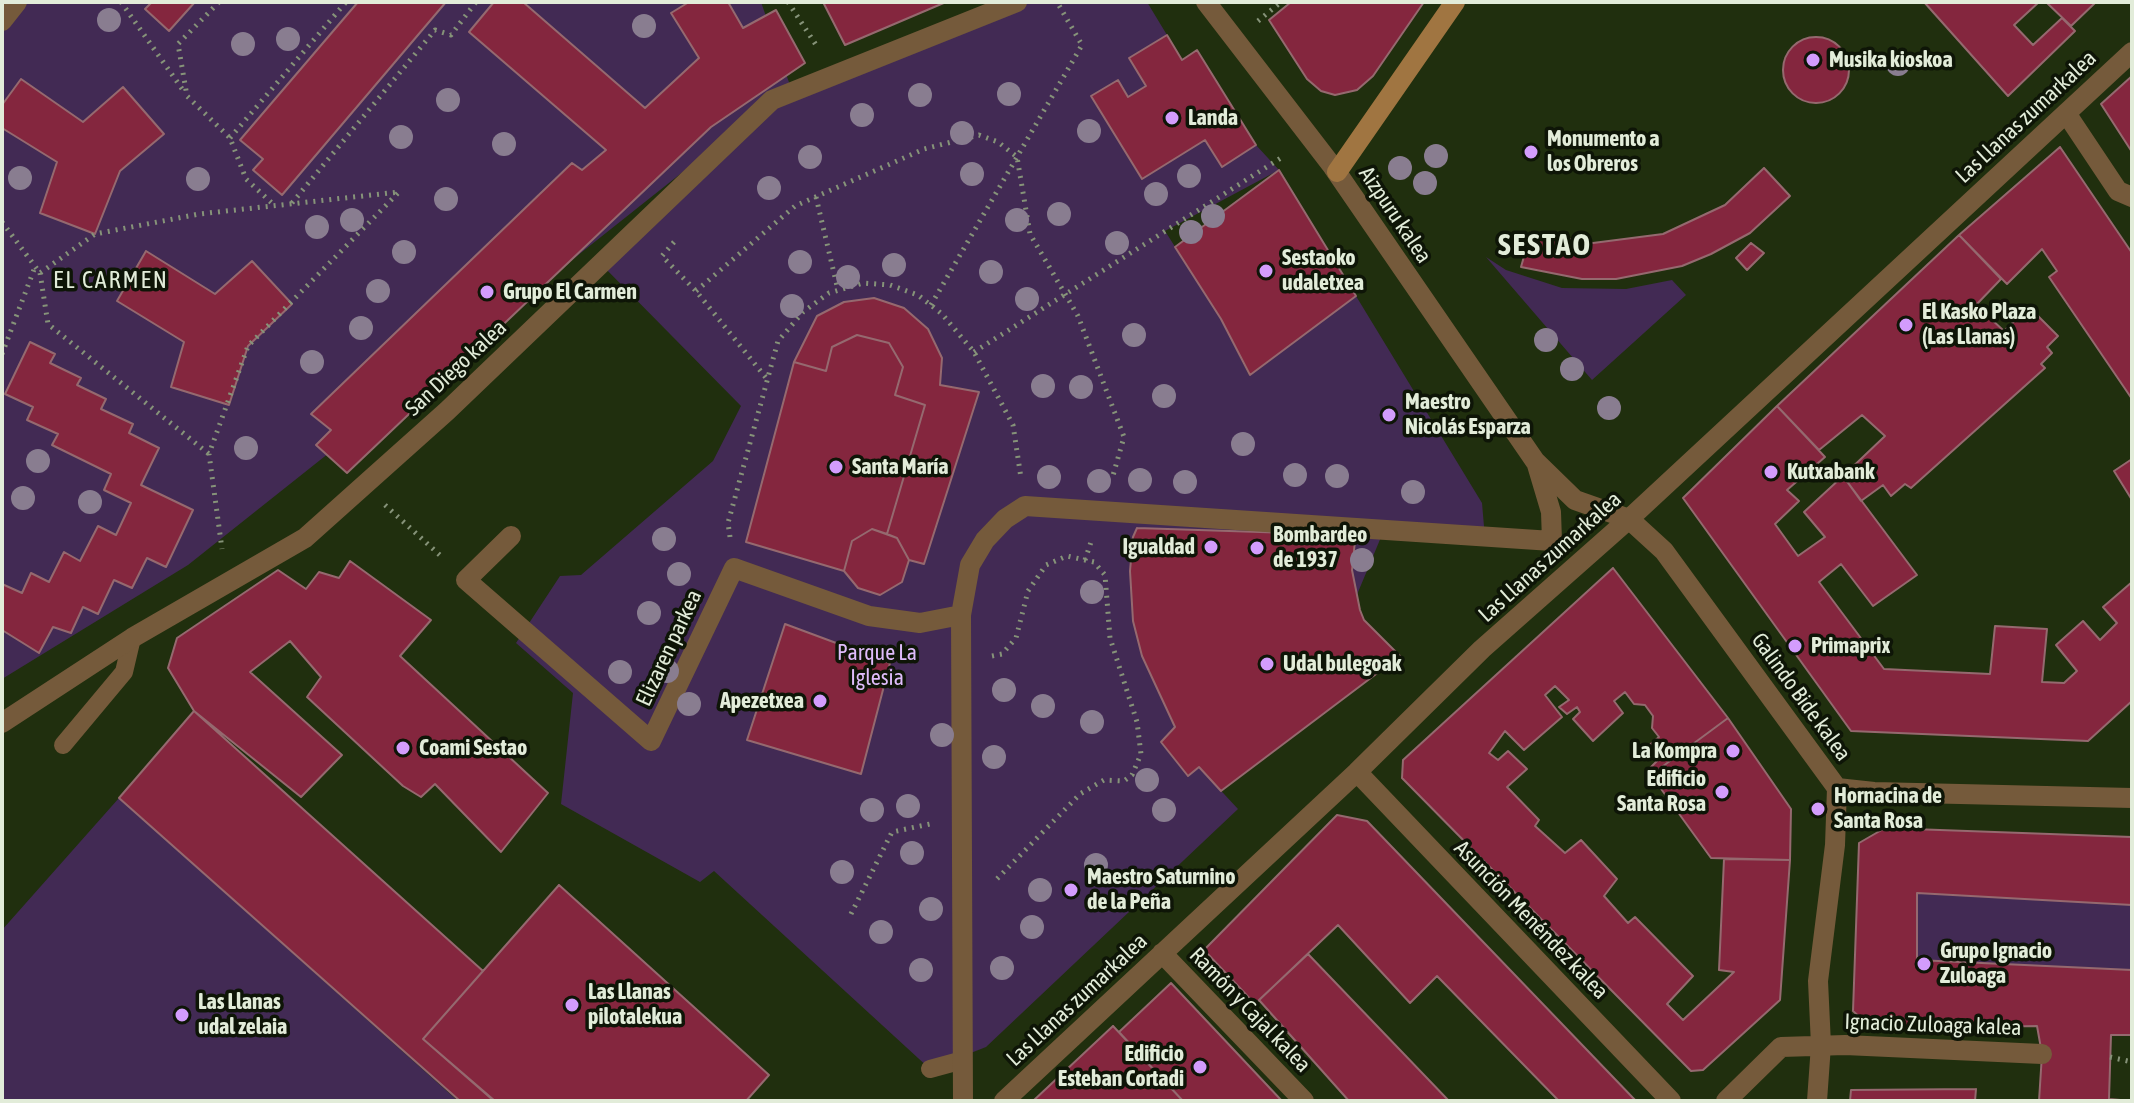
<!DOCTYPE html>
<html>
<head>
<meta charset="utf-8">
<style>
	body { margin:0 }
	#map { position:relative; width:2134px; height:1103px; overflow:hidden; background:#202f0e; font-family:"Asap Condensed",sans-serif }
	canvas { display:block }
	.frame { position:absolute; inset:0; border:4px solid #e2ecd9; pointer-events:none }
</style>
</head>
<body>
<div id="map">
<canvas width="2134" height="1103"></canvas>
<div class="frame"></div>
</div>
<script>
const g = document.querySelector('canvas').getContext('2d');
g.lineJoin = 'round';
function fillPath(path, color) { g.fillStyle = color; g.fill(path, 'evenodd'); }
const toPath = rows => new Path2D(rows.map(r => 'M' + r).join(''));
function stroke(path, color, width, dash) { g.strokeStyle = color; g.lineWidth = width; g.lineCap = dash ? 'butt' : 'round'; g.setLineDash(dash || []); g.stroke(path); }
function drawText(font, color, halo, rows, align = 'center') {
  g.font = font + ' "Asap Condensed",sans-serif'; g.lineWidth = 7; g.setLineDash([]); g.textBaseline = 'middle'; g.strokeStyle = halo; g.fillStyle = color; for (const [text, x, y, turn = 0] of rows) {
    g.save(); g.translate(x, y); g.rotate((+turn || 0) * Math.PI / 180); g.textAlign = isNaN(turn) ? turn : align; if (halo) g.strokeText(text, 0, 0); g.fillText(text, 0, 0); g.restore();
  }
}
fillPath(toPath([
	[2,2,761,2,792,91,1003,2,1147,2,1167,35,1129,58,1146,86,1128,97,1118,80,1142,179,1205,140,1222,167,1256,145,1279,170,1165,231,1221,319,1249,375,1356,296,1482,503,1485,538,1384,530,1356,597,1352,570,1355,541,1137,529,1133,538,1130,571,1133,621,1142,656,1175,727,1162,742,1188,776,1199,767,1238,809,986,1047,930,1069,714,871,700,882,561,804,573,693,516,643,560,576,581,575,713,461,741,406,600,263,762,109,188,565,2,679],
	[1486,257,1506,270,1562,288,1626,289,1672,280,1686,295,1592,380],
	[119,798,458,1101,2,1101,2,930],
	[1917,893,2132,905,2132,970,1917,960]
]), '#422a54');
const building = toPath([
	[152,2,195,2,169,31,145,9,152,2],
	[358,2,446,2,282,195,253,170,263,159,240,140,358,2],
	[494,2,523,2,645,108,699,58,671,13,689,2,728,2,743,28,776,10,805,63,711,127,347,473,316,445,331,430,311,414,572,163,582,170,606,150,469,32,494,2],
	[823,2,946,2,845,45,823,2],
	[1291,2,1424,2,1373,76,1357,90,1335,95,1321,91,1307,79,1269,20,1291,2],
	[1924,2,2039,2,2014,25,2033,45,2062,18,2075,31,2008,96,1924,2],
	[2046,2,2096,2,2071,26,2046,2],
	[1167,35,1182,60,1197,50,1256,145,1222,167,1205,140,1142,179,1091,96,1118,80,1128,97,1146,86,1129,58,1167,35],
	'1783 70a33 33 0 1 1 66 0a33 33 0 1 1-66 0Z',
	[2132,76,2132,152,2101,104,2132,76],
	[21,79,83,122,123,87,164,134,120,171,95,234,40,213,57,162,2,128,2,105,21,79],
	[2060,147,2132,253,2132,399,2049,277,2057,271,2042,249,2007,284,1959,235,2060,147],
	[1764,168,1790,196,1750,233,1711,254,1682,266,1616,279,1582,279,1521,267,1531,232,1593,243,1663,234,1725,205,1764,168],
	[1279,170,1356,296,1250,375,1221,319,1175,247,1279,170],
	[1959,235,2001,279,1976,305,2004,331,2029,307,2058,336,2047,347,2052,353,2041,364,2045,368,1911,488,1905,484,1891,496,1883,485,1861,501,1843,476,1885,436,1862,415,1819,450,1777,406,1959,235],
	[1751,243,1764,253,1747,270,1736,258,1751,243],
	[146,251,215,294,252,261,292,304,248,346,229,405,171,387,184,342,117,301,146,251],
	[874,298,904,308,928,329,942,358,940,385,979,392,924,564,909,560,897,538,887,534,925,405,895,395,903,367,889,343,857,335,832,347,826,371,794,362,817,316,844,302,874,298],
	[857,335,889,343,903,367,895,395,925,405,887,534,872,529,852,541,844,571,746,542,794,362,826,371,832,347,857,335],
	[30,342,55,354,50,363,81,378,77,385,106,399,101,409,133,424,129,433,159,448,141,485,193,510,166,567,147,558,132,588,114,580,98,614,83,607,71,633,53,627,39,653,2,630,2,584,22,593,31,573,49,582,64,552,80,561,98,526,116,535,131,503,104,490,111,474,52,445,58,434,27,420,33,407,5,394,30,342],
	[1777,406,1825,457,1787,490,1799,501,1775,524,1798,556,1825,537,1804,512,1843,476,1917,575,1873,606,1841,564,1819,582,1884,669,1990,674,1995,626,2047,629,2042,682,2064,683,2077,671,2056,645,2083,621,2100,640,2117,623,2103,607,2132,582,2132,701,2088,741,1851,731,1683,498,1777,406],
	[2132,459,2132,500,2114,471,2132,459],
	[1137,528,1290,533,1355,541,1352,570,1360,610,1364,620,1400,656,1221,791,1199,767,1188,776,1161,742,1175,727,1142,656,1133,621,1130,571,1133,537,1137,528],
	[872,529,897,538,909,560,902,582,880,595,858,588,844,571,852,541,872,529],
	[350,561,431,620,400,656,548,793,501,852,435,784,421,797,403,786,307,697,321,677,290,641,250,672,342,755,301,797,194,711,168,668,177,638,278,570,306,589,319,572,339,578,350,561],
	[1613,568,1728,718,1651,775,1648,770,1657,761,1647,747,1659,737,1652,728,1653,716,1645,705,1634,704,1625,692,1614,701,1623,713,1593,741,1573,719,1580,712,1577,707,1567,714,1559,707,1569,700,1555,686,1545,695,1562,717,1524,750,1505,731,1489,753,1498,760,1508,751,1527,769,1507,787,1539,820,1535,826,1565,853,1581,840,1617,879,1604,896,1628,923,1635,917,1693,976,1667,1004,1683,1020,1734,972,1719,970,1724,859,1790,860,1780,1000,1703,1070,1691,1071,1402,778,1403,760,1613,568],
	[785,624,890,663,861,774,747,740,785,624],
	[194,711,483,971,423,1039,494,1101,460,1101,119,798,194,711],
	[1728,718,1791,809,1790,860,1711,858,1651,775,1728,718],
	[1337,815,1367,821,1636,1101,1559,1101,1437,976,1410,1003,1338,925,1255,1004,1204,950,1337,815],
	[1885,828,2132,837,2132,905,1917,893,1917,960,2132,970,2132,1035,2111,1035,2109,1099,2132,1101,2039,1101,2042,1054,2037,1026,1873,1029,1853,1011,1859,843,1885,828],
	[559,885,769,1075,746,1101,495,1101,423,1039,559,885],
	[1308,954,1449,1101,1349,1101,1259,1000,1308,954],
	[1171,983,1282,1101,1183,1101,1119,1032,1171,983],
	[1113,1026,1183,1101,1033,1101,1113,1026],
	[1976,1089,1975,1101,1850,1101,1851,1090,1976,1089]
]);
fillPath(building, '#84263e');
stroke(building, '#95696f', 2);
stroke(toPath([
	[121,2,185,93],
	[219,2,178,44,187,96,230,138,246,179,275,206],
	[788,2,818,48],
	[1258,21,1281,2],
	[230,138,346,2],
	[816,197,838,290],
	[292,203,435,30,451,35,476,2],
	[2,222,40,273,95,234,199,214,399,192,248,346,209,454,222,549],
	[674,242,662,256,696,291,767,379],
	[40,273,48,324,209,454],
	[696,291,795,206,924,149,979,135,998,142,1017,157,1030,234,1078,316,1124,437,1112,479],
	[931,305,1082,45,1057,2],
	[974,352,1284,156],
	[2,354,35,267],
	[385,505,443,558],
	[730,537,728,523,778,341,803,312,829,293,863,283,890,285,918,295,942,314,974,352,1013,425,1021,478],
	[1085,560,1091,542],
	[992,656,1002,654,1016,638,1028,591,1046,565,1067,556,1094,562,1105,575,1110,638,1137,722,1141,754,1132,775,1124,781,1104,780,1080,794,994,882],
	[851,914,892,832,930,824],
	[2110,1057,2132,1062]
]), '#869379', 5, [2, 6]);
stroke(toPath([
	[63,745,124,672,132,638],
	[930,1069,963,1060]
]), '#755a3b', 18);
stroke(toPath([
	[1206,2,1333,167,1535,461,1575,500,1629,519,1664,551,1837,788,1874,792,2132,798],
	[2,21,17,2],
	[2066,113,2118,191,2132,197],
	[511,536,466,580,651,741,734,568,869,616,920,623,961,615],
	[2,723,132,638,305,538,447,411,772,100,1017,2],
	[1357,772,1671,1101],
	[1162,953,1304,1101],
	[963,1101,961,615,970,565,985,540,1005,519,1025,506,1552,541,1551,512,1537,465],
	[1004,1101,1357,772,1482,649,1629,519,2132,52],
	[1726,1101,1781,1047,1845,1045,2042,1054],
	[1817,1101,1821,1045,1818,981,1835,845,1837,788]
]), '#755a3b', 20);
stroke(toPath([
	[1337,172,1455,2]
]), '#a07541', 20);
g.fillStyle = '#897d90';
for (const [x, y] of [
	[109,20],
	[644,26],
	[288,39],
	[243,44],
	[1898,64],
	[1009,94],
	[920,95],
	[448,100],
	[862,115],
	[1089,131],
	[962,133],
	[401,137],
	[504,144],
	[1436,156],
	[810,157],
	[1400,168],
	[972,174],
	[1189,176],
	[20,178],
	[198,179],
	[1425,183],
	[769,188],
	[1156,194],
	[446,199],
	[1059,214],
	[1213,216],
	[352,220],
	[1017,220],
	[317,227],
	[1191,232],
	[1117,243],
	[404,252],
	[800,262],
	[894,265],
	[991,272],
	[848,277],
	[378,291],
	[1027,299],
	[792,306],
	[361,328],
	[1134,335],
	[1546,340],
	[312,362],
	[1572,369],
	[1043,386],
	[1081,387],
	[1164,396],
	[1609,408],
	[1243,444],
	[246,448],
	[38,461],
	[1295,475],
	[1337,476],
	[1049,477],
	[1140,480],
	[1099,481],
	[1185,482],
	[1413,492],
	[23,498],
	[90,502],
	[664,539],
	[1362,560],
	[679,574],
	[1092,592],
	[649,613],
	[667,671],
	[620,672],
	[1004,690],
	[689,704],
	[1043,706],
	[1092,722],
	[942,735],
	[994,757],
	[1147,780],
	[908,806],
	[872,810],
	[1164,810],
	[912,853],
	[1096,865],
	[842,872],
	[1040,890],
	[931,909],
	[1032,927],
	[881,932],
	[1002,968],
	[921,970]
]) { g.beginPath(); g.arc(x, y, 12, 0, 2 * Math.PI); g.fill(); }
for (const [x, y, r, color] of [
	[1813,60,8,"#d39cfc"],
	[1172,118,8,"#d39cfc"],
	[1531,152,8,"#d39cfc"],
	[1266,271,8,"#d39cfc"],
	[487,292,8,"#d39cfc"],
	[1906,325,8,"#d39cfc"],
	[1389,415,8,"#d39cfc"],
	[836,467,8,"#d39cfc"],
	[1771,472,8,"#d39cfc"],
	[1211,547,8,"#d39cfc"],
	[1257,548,8,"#d39cfc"],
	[1795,646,8,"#d39cfc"],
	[1267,664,8,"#d39cfc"],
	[820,701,8,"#d39cfc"],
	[403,748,8,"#d39cfc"],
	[1733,751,8,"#d39cfc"],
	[1722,792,8,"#d39cfc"],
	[1818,809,8,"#d39cfc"],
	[1071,890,8,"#d39cfc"],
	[1924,964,8,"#d39cfc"],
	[572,1005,8,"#d39cfc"],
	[182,1015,8,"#d39cfc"],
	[1200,1067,8,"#d39cfc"]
]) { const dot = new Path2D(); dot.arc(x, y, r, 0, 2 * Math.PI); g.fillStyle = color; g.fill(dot); stroke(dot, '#0e1507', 3); }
drawText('bold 22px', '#e2ecd9', '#0e1507', [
	["Musika kioskoa",1829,60],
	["Landa",1188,118],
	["Monumento a",1547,139],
	["los Obreros",1547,164],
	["Sestaoko",1282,258],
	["udaletxea",1282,283],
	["Grupo El Carmen",503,292],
	["El Kasko Plaza",1922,312],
	["(Las Llanas)",1922,337],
	["Maestro",1405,402],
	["Nicolás Esparza",1405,427],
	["Santa María",852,467],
	["Kutxabank",1787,472],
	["Bombardeo",1273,535],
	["de 1937",1273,560],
	["Igualdad",1195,547,"right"],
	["Primaprix",1811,646],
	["Udal bulegoak",1283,664],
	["Apezetxea",804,701,"right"],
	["Coami Sestao",419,748],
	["La Kompra",1717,751,"right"],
	["Edificio",1706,779,"right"],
	["Santa Rosa",1706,804,"right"],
	["Hornacina de",1834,796],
	["Santa Rosa",1834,821],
	["Maestro Saturnino",1087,877],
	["de la Peña",1087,902],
	["Grupo Ignacio",1940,951],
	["Zuloaga",1940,976],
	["Las Llanas",588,992],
	["pilotalekua",588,1017],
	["Las Llanas",198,1002],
	["udal zelaia",198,1027],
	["Edificio",1184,1054,"right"],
	["Esteban Cortadi",1184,1079,"right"]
], 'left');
drawText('22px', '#e2ecd9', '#0e1507', [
	["Las Llanas zumarkalea",2026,117,-43],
	["Aizpuru kalea",1395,215,56],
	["San Diego kalea",456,368,-43],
	["Las Llanas zumarkalea",1550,557,-42],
	["Elizaren parkea",669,648,-65],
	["Galindo Bide kalea",1801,697,54],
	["Asunción Menéndez kalea",1531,920,46],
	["Las Llanas zumarkalea",1077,1000,-43],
	["Ramón y Cajal kalea",1250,1010,46],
	["Ignacio Zuloaga kalea",1933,1025,2]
]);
drawText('22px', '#dfbcfb', '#0e1507', [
	["Parque La",877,653],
	["Iglesia",877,678]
]);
g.letterSpacing = '2px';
drawText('24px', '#e2ecd9', '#0e1507', [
	["EL CARMEN",111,280]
]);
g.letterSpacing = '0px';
g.letterSpacing = '2px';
drawText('bold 30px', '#e2ecd9', '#0e1507', [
	["SESTAO",1545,246]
]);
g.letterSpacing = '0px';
</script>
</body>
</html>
